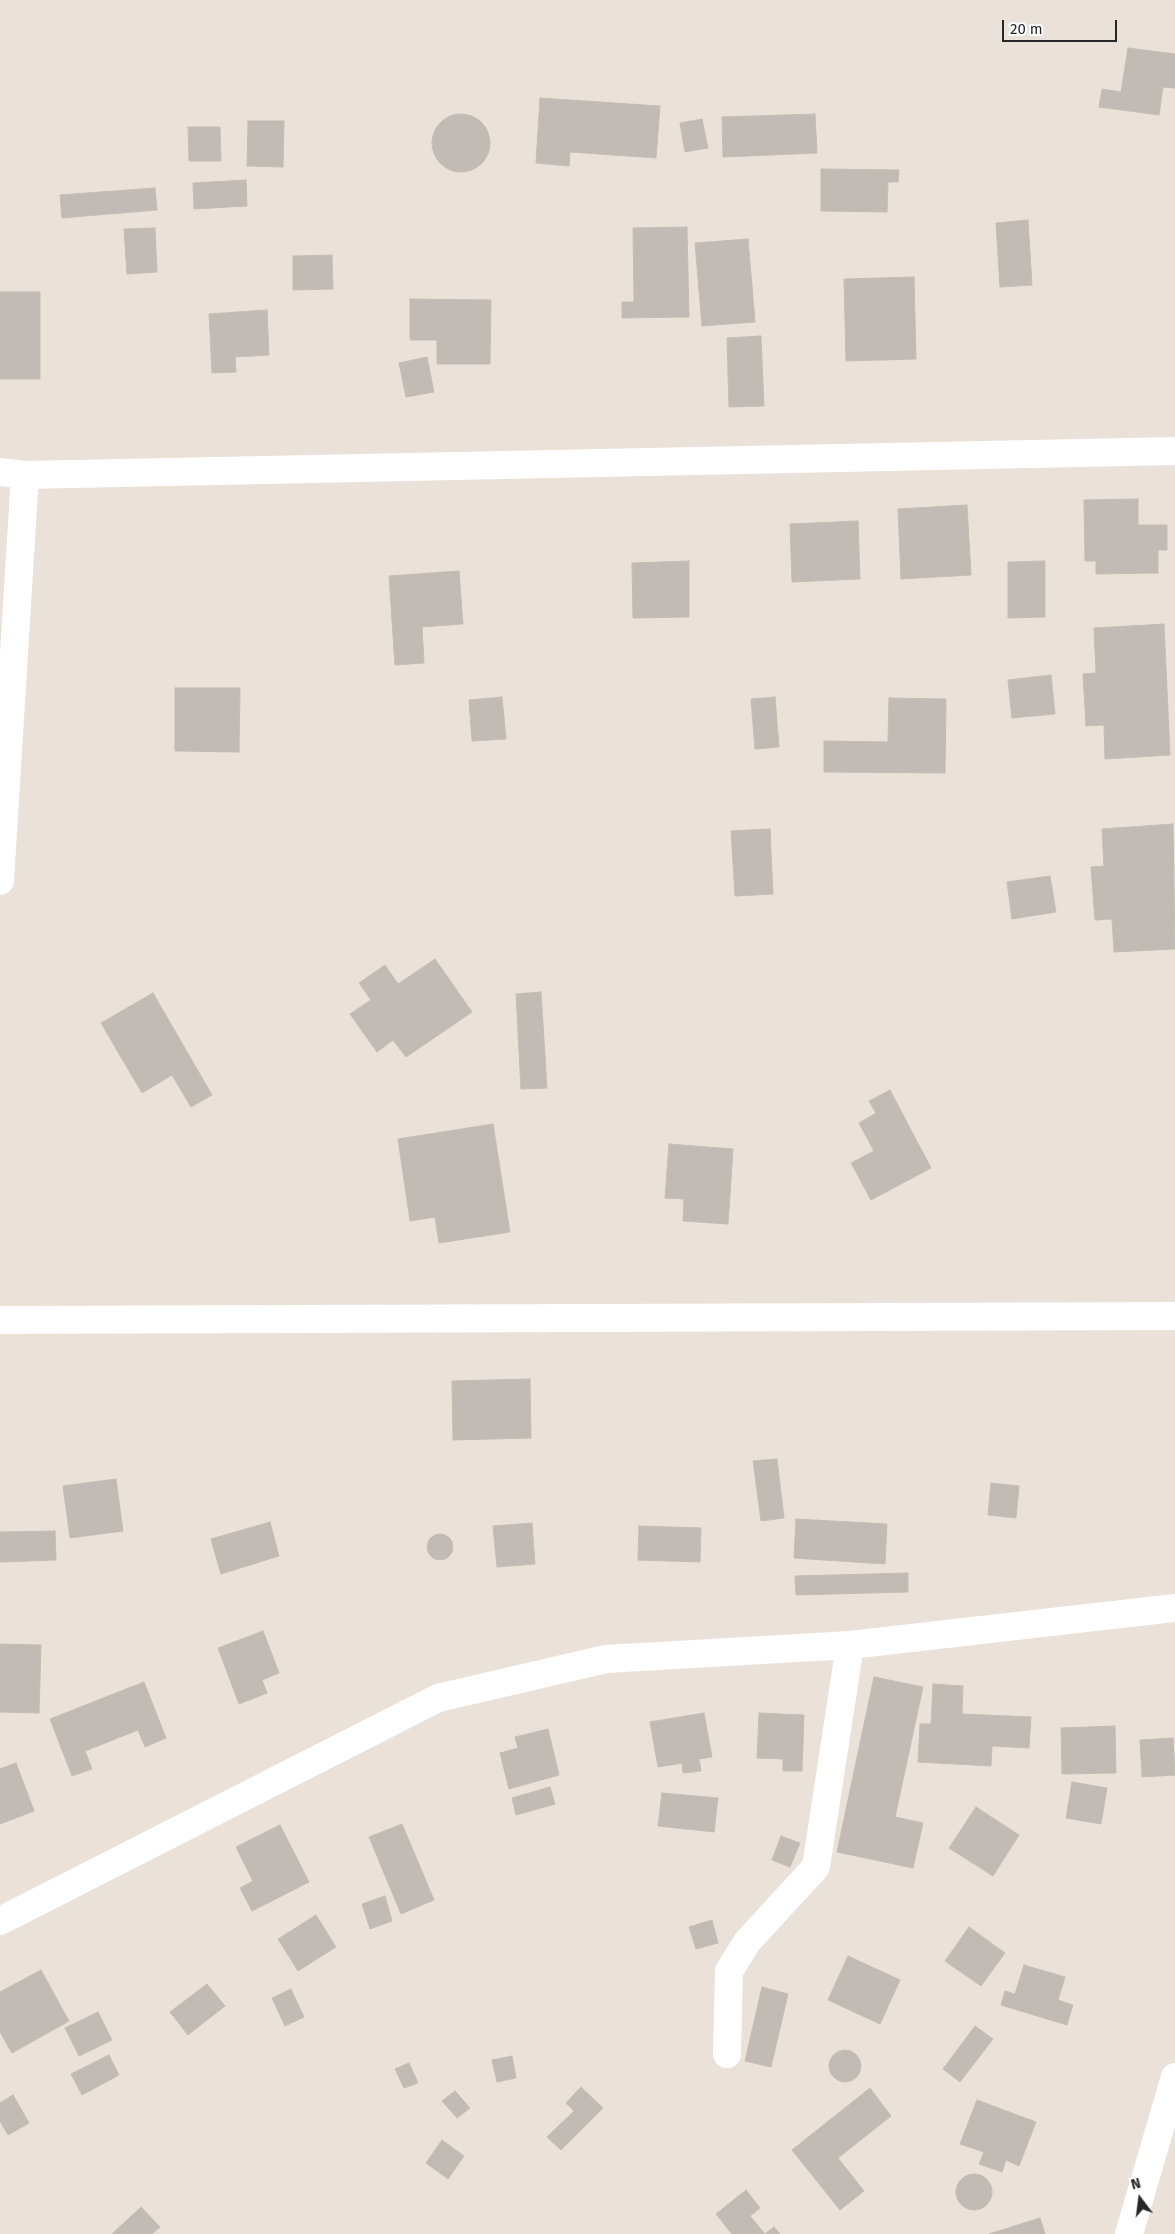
<!DOCTYPE html>
<html>
<head>
<meta charset="utf-8">
<style>
	body { margin:0 }
	#map { position:relative; width:1175px; height:2234px; overflow:hidden; background:#eae1d8; font-family:"Fira Sans",sans-serif }
	canvas { display:block }
	.north { position:absolute; left:1115px; top:2174px; width:50px; height:50px; -webkit-text-stroke:4px #fff; paint-order:stroke; rotate:345deg; font-size:14px; font-weight:700; line-height:20px; text-align:center; color:#272727 }
	.north::after { content:''; display:block; margin:auto; width:18px; height:22px; background:#272727; clip-path:polygon(50% 0,100% 100%,50% 72%,0 100%) }
	.scale { position:absolute; left:1002px; top:20px; width:115px; height:22px; box-sizing:border-box; border:2px solid #272727; border-top:0; padding-left:6px; font-size:15px; line-height:18px; white-space:nowrap; color:#272727; -webkit-text-stroke:4px #fff; paint-order:stroke }
</style>
</head>
<body>
<div id="map">
<canvas width="1175" height="2234"></canvas>
<div class="north">N</div>
<div class="scale">20 m</div>
</div>
<script>
const g = document.querySelector('canvas').getContext('2d');
g.lineJoin = 'round';
function fillPath(path, color) { g.fillStyle = color; g.fill(path, 'evenodd'); }
const toPath = rows => new Path2D(rows.map(r => 'M' + r).join(''));
function stroke(path, color, width, dash) { g.strokeStyle = color; g.lineWidth = width; g.lineCap = dash ? 'butt' : 'round'; g.setLineDash(dash || []); g.stroke(path); }
const building = toPath([
	[1128,48,1175,54,1175,88,1163,87,1159,115,1099,107,1102,89,1121,92,1128,48],
	[540,98,660,106,656,158,570,152,569,166,536,163,540,98],
	'432 143a29 29 0 1 1 58 0a29 29 0 1 1-58 0Z',
	[815,114,817,153,723,157,722,117,815,114],
	[702,119,708,148,685,152,680,123,702,119],
	[248,121,284,121,283,167,247,166,248,121],
	[188,127,220,127,221,161,189,161,188,127],
	[821,169,899,170,898,182,888,182,887,212,821,211,821,169],
	[246,180,247,206,194,209,193,183,246,180],
	[155,188,157,210,62,218,60,195,155,188],
	[1028,220,1032,285,1000,287,996,223,1028,220],
	[687,227,689,317,622,318,622,302,634,302,633,228,687,227],
	[155,228,157,272,127,274,124,229,155,228],
	[748,239,755,322,702,326,695,243,748,239],
	[332,255,333,289,293,290,293,256,332,255],
	[914,277,916,359,846,361,844,279,914,277],
	[0,292,40,292,40,379,0,379,0,292],
	[410,299,491,300,490,364,437,364,437,340,410,340,410,299],
	[267,310,269,355,235,357,236,372,212,373,209,314,267,310],
	[761,336,764,406,729,407,727,338,761,336],
	[427,357,434,392,406,397,399,363,427,357],
	[1138,499,1138,525,1167,525,1167,550,1158,550,1158,573,1096,574,1096,561,1085,561,1084,500,1138,499],
	[967,505,971,575,901,579,898,509,967,505],
	[858,521,860,579,792,582,790,524,858,521],
	[689,561,689,617,633,618,632,563,689,561],
	[1045,561,1045,617,1008,618,1008,562,1045,561],
	[459,571,463,624,422,627,424,663,395,665,389,576,459,571],
	[1164,624,1170,755,1105,759,1104,725,1086,726,1083,674,1096,673,1094,628,1164,624],
	[1051,675,1055,714,1012,718,1008,680,1051,675],
	[175,688,240,688,239,752,175,751,175,688],
	[502,697,506,739,472,741,469,700,502,697],
	[775,697,779,747,755,749,751,699,775,697],
	[889,698,946,699,945,773,824,772,824,741,888,742,889,698],
	[1173,824,1175,949,1114,952,1112,919,1095,920,1091,867,1104,866,1102,829,1173,824],
	[770,829,773,894,735,896,731,831,770,829],
	[1050,876,1056,912,1012,919,1007,882,1050,876],
	[435,959,472,1012,406,1057,393,1040,377,1052,350,1014,371,1000,359,983,385,965,398,984,435,959],
	[541,992,547,1088,521,1089,516,994,541,992],
	[153,993,212,1095,191,1107,172,1075,142,1093,101,1023,153,993],
	[890,1090,931,1168,871,1200,851,1163,874,1151,859,1123,876,1113,869,1101,890,1090],
	[493,1124,510,1232,439,1243,435,1217,410,1221,398,1139,493,1124],
	[669,1144,733,1149,728,1224,683,1221,684,1199,665,1198,669,1144],
	[530,1379,531,1438,453,1440,452,1381,530,1379],
	[777,1459,784,1518,761,1521,753,1461,777,1459],
	[116,1479,123,1531,70,1538,63,1486,116,1479],
	[991,1483,1019,1486,1016,1518,988,1515,991,1483],
	[796,1519,887,1524,885,1564,794,1558,796,1519],
	[270,1522,279,1556,221,1574,211,1539,270,1522],
	[532,1523,535,1564,497,1567,493,1526,532,1523],
	[639,1526,701,1528,700,1562,638,1560,639,1526],
	[55,1531,56,1560,0,1562,0,1532,55,1531],
	'427 1547a13 13 0 1 1 26 0a13 13 0 1 1-26 0Z',
	[908,1573,908,1592,796,1595,795,1576,908,1573],
	[263,1631,279,1673,262,1680,267,1693,239,1704,218,1648,263,1631],
	[0,1644,41,1645,39,1713,0,1712,0,1644],
	[874,1677,923,1687,895,1817,923,1823,913,1868,837,1852,874,1677],
	[144,1682,166,1738,145,1747,138,1730,85,1751,92,1769,72,1776,50,1719,144,1682],
	[933,1684,963,1686,962,1714,1031,1717,1029,1748,992,1746,991,1766,918,1762,920,1724,931,1724,933,1684],
	[704,1713,712,1757,699,1759,701,1771,683,1773,682,1763,658,1767,650,1722,704,1713],
	[759,1713,804,1715,802,1771,783,1771,783,1759,757,1758,759,1713],
	[1115,1726,1116,1773,1062,1774,1061,1728,1115,1726],
	[548,1729,559,1775,509,1789,500,1753,518,1748,515,1737,548,1729],
	[1173,1738,1175,1775,1142,1777,1140,1740,1173,1738],
	[16,1763,34,1811,0,1824,0,1769,16,1763],
	[1072,1782,1107,1788,1101,1824,1066,1818,1072,1782],
	[550,1787,555,1804,516,1815,512,1798,550,1787],
	[662,1793,718,1798,714,1832,658,1826,662,1793],
	[976,1807,1019,1835,993,1876,949,1848,976,1807],
	[402,1824,434,1900,401,1914,369,1837,402,1824],
	[280,1825,309,1882,252,1911,240,1888,253,1881,236,1847,280,1825],
	[781,1836,800,1843,790,1867,772,1860,781,1836],
	[385,1896,392,1921,370,1929,362,1904,385,1896],
	[316,1915,336,1947,298,1971,278,1939,316,1915],
	[712,1920,718,1943,696,1949,689,1927,712,1920],
	[969,1927,1005,1953,981,1986,945,1961,969,1927],
	[848,1956,900,1980,880,2024,828,2000,848,1956],
	[1024,1965,1065,1977,1058,2000,1073,2005,1067,2025,1001,2005,1005,1991,1015,1994,1024,1965],
	[41,1970,69,2021,12,2053,0,2032,0,1992,41,1970],
	[207,1984,225,2006,188,2035,170,2012,207,1984],
	[762,1987,788,1994,771,2067,745,2061,762,1987],
	[291,1989,304,2017,285,2026,272,1998,291,1989],
	[98,2012,112,2040,79,2056,65,2028,98,2012],
	[975,2026,993,2039,960,2082,943,2069,975,2026],
	'829 2066a16 16 0 1 1 32 0a16 16 0 1 1-32 0Z',
	[109,2055,119,2075,82,2095,71,2074,109,2055],
	[512,2056,516,2078,497,2082,492,2060,512,2056],
	[409,2063,418,2083,404,2088,395,2069,409,2063],
	[581,2087,603,2108,561,2150,547,2137,574,2111,566,2103,581,2087],
	[870,2088,891,2116,838,2158,864,2191,840,2210,792,2150,870,2088],
	[455,2091,470,2108,457,2118,442,2101,455,2091],
	[13,2095,29,2123,8,2135,0,2121,0,2103,13,2095],
	[977,2100,1036,2122,1019,2166,1006,2160,1002,2172,979,2164,984,2152,960,2144,977,2100],
	[442,2140,464,2156,448,2179,426,2163,442,2140],
	'956 2192a18 18 0 1 1 36 0a18 18 0 1 1-36 0Z',
	[746,2190,760,2208,750,2216,765,2234,732,2234,716,2214,746,2190],
	[141,2207,160,2227,152,2234,112,2234,141,2207],
	[1040,2218,1045,2234,989,2234,1040,2218],
	[774,2227,780,2234,765,2234,774,2227]
]);
fillPath(building, '#c2bbb5');
stroke(building, '#c5bdb2', 1);
stroke(toPath([
	[0,472,25,475,1175,451],
	[0,881,25,475],
	[0,1320,1175,1316],
	[0,1921,438,1698,606,1659,850,1645,1175,1608],
	[727,2054,729,1971,747,1942,816,1867,850,1645],
	[1129,2234,1175,2077]
]), '#fff', 28);
</script>
</body>
</html>
